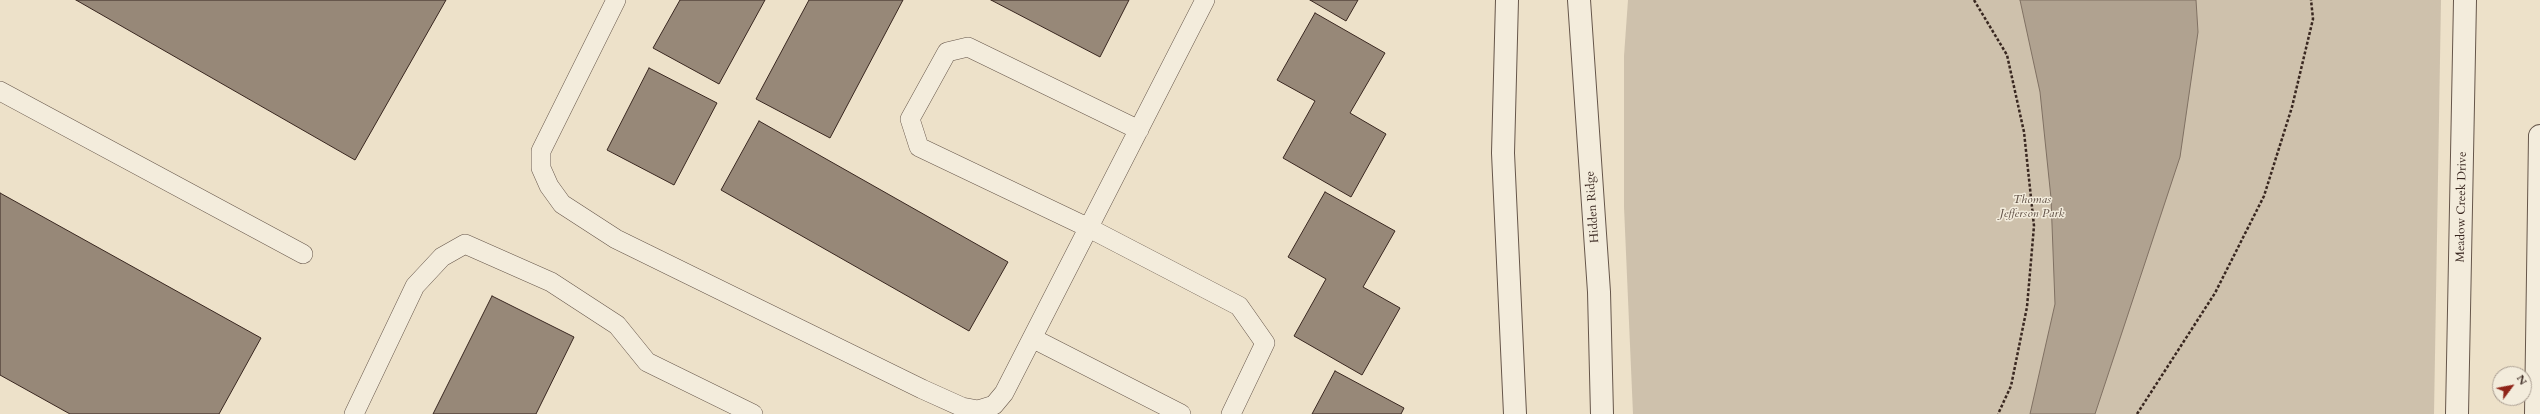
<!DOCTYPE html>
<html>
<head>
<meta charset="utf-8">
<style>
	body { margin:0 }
	#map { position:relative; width:2540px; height:414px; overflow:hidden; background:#ede1c9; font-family:Cardo,serif }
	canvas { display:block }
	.north { position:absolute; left:2492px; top:366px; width:40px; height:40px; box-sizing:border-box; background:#f3ecdc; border:1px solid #a99d91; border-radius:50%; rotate:58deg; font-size:11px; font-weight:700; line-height:16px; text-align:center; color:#392720 }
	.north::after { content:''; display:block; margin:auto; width:14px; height:18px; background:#8f2418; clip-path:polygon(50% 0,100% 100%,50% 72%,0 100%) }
</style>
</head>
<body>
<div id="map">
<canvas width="2540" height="414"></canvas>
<div class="north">N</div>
</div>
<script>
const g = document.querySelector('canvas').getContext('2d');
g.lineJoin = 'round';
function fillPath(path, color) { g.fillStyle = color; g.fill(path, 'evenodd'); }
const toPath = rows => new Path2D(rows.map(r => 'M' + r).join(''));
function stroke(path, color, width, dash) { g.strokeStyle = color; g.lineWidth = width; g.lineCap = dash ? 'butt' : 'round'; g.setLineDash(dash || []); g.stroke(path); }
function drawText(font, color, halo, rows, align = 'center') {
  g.font = font + ' Cardo,serif'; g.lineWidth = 3; g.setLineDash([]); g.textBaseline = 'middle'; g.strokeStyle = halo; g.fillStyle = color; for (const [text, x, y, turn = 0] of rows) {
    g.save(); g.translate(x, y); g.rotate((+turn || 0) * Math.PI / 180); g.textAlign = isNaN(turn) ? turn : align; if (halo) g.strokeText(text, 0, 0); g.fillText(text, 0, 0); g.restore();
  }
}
fillPath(toPath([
	[1628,0,2441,0,2434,414,1633,414,1624,207,1624,56]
]), '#cec1ac');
const water = toPath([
	[2020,0,2196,0,2198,32,2180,157,2095,414,2030,414,2055,304,2051,198,2040,92,2020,0]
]);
fillPath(water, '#b0a290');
stroke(water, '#807163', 1);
const building = toPath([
	[76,0,446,0,355,160,76,0],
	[680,0,765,0,719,84,653,48,680,0],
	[809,0,903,0,830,138,756,99,809,0],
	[991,0,1129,0,1100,57,991,0],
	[1310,0,1358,0,1346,21,1310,0],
	[1315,13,1385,53,1350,113,1386,134,1351,197,1283,158,1315,101,1277,80,1315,13],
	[649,68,717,103,674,185,607,150,649,68],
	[759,121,1008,262,969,331,721,190,759,121],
	[1325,192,1395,231,1363,287,1400,308,1362,375,1294,336,1326,279,1288,257,1325,192],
	[0,193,261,338,219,414,70,414,0,375,0,193],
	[492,296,574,337,536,414,433,414,492,296],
	[1335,371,1404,408,1401,414,1312,414,1335,371]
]);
fillPath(building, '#978878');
stroke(building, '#392720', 1);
const lane = toPath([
	[616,0,541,151,541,168,549,186,562,204,616,239,922,389,962,407,978,410,994,405,1004,393,1205,0],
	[0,91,303,254],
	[1139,130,968,47,947,52,910,119,919,147,1089,228,1239,306,1265,343,1231,414],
	[1032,338,1181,414],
	[354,414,415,286,442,257,465,244,551,282,617,325,647,362,753,414]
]);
const street = toPath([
	[1507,0,1503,153,1515,414],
	[1579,0,1599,292,1602,414],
	[2457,414,2465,0],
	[2536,414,2540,136]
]);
stroke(lane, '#66564a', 20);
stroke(street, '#66564a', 24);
stroke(toPath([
	[1974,0,2007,55,2024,132,2034,226,2027,307,2011,386,1998,414],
	[2137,414,2215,293,2264,196,2292,107,2313,19,2311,0]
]), '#392720', 2.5, [3, 2]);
stroke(lane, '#f3ecdc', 19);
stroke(street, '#f3ecdc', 22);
drawText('italic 12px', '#5e4e43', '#f3ecdc', [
	["Thomas",2032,200],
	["Jefferson Park",2032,214]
]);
drawText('12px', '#392720', '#f3ecdc', [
	["Hidden Ridge",1593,207,-94],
	["Meadow Creek Drive",2462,207,-89]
]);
</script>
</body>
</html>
